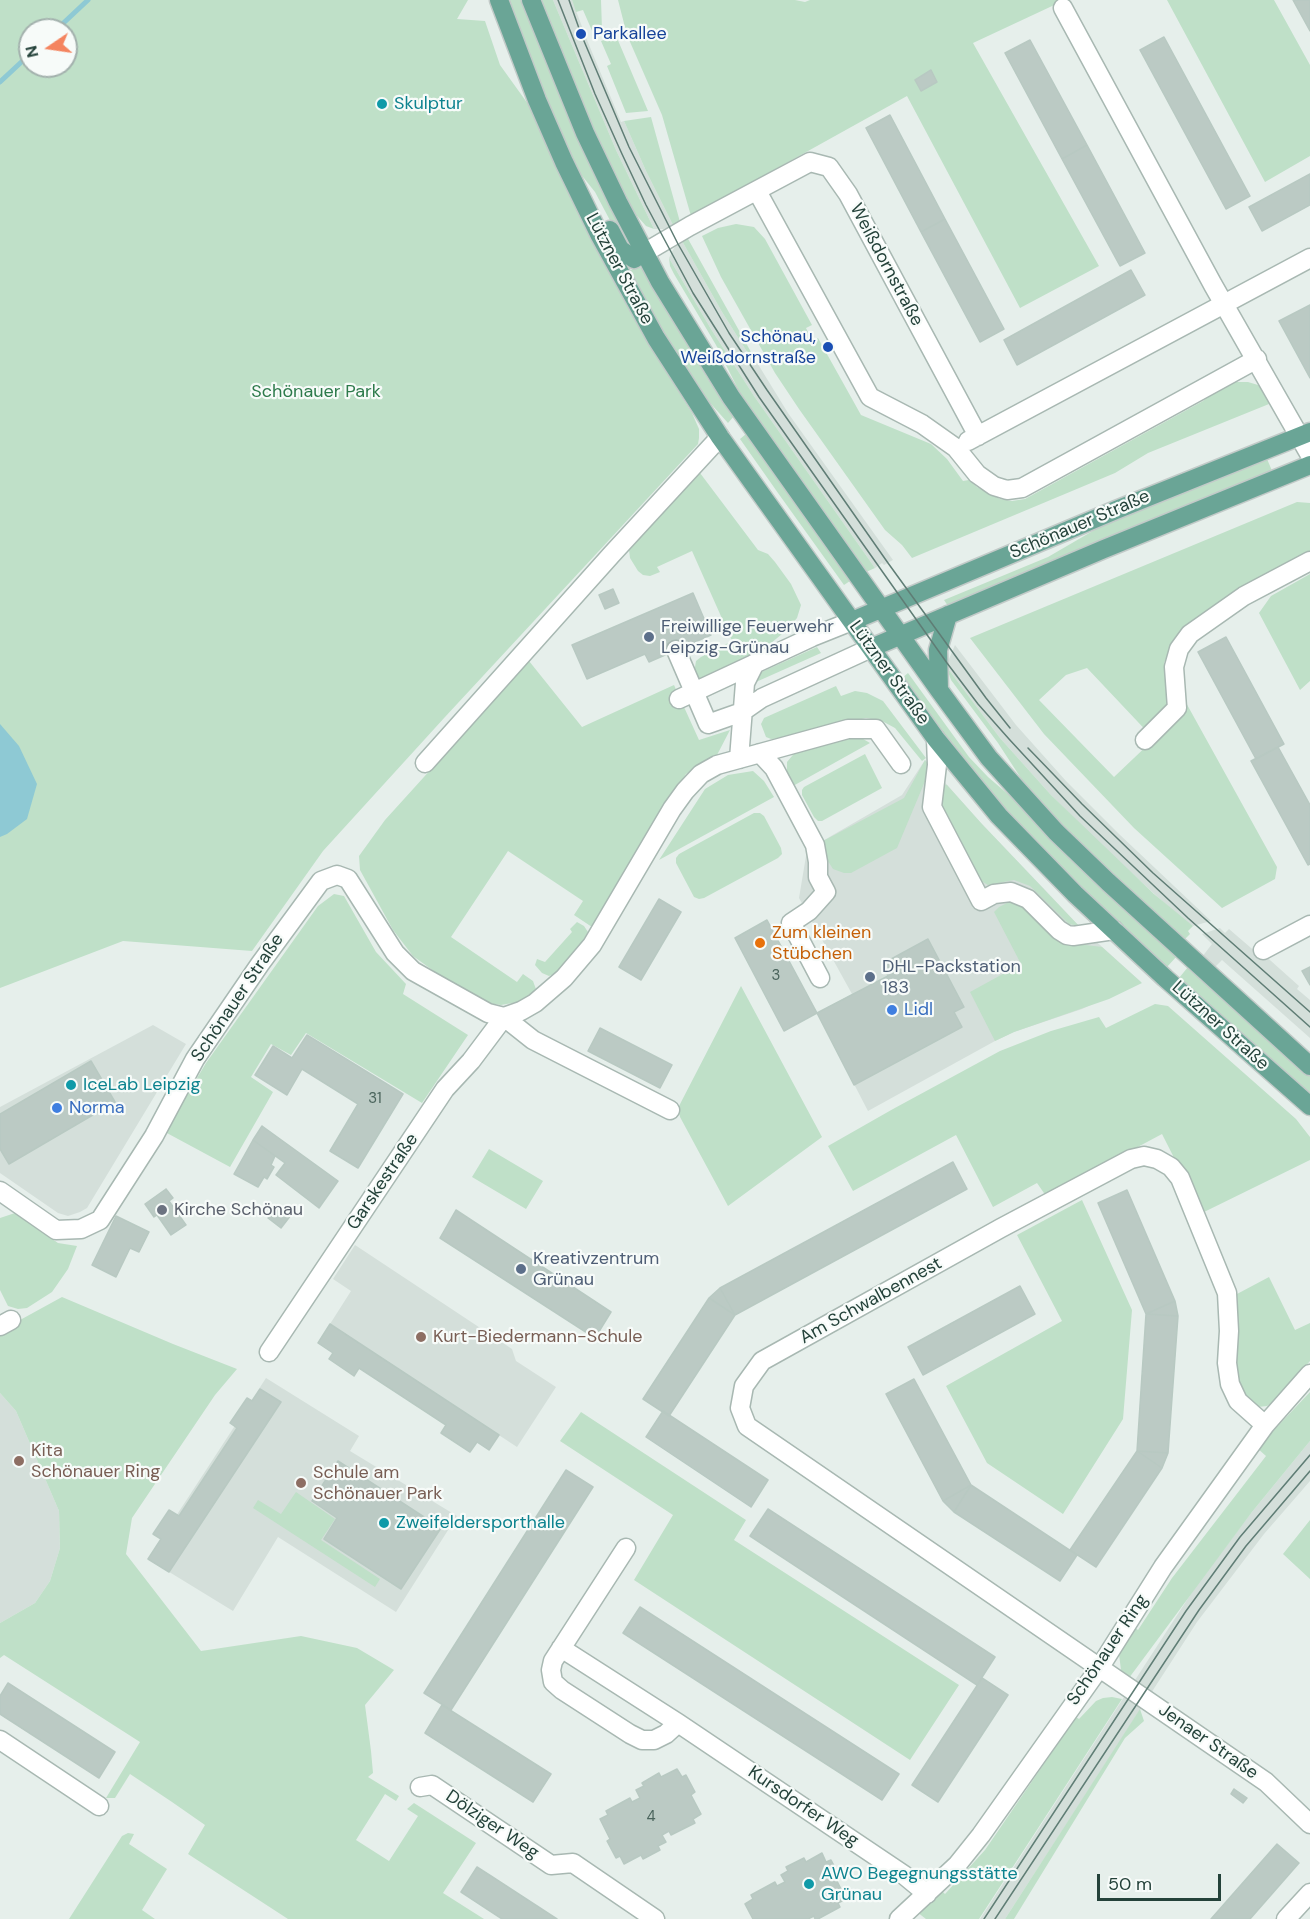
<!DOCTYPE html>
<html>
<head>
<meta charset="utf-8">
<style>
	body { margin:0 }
	#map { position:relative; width:1310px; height:1919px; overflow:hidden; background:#e6efeb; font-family:"DM Sans",sans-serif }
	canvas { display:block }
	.north { position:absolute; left:18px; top:18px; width:60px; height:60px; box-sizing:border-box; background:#f7fbf9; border:2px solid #a3b1ad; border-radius:50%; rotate:257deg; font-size:16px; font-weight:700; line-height:24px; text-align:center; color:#24423a }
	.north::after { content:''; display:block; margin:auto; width:21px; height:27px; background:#f4845f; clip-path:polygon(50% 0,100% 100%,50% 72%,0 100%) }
	.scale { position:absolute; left:1097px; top:1874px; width:124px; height:27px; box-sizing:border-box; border:3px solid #24423a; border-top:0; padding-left:8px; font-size:18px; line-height:21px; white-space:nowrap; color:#24423a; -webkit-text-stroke:4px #f7fbf9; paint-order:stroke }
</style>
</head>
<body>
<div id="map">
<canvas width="1310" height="1919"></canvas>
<div class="north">N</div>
<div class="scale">50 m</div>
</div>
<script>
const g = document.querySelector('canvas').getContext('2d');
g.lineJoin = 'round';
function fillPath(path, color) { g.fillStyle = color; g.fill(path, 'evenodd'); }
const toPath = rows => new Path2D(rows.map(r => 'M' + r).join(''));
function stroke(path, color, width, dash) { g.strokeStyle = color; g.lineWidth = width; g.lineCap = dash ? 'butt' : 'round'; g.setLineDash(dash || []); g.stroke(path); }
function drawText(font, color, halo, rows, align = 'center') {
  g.font = font + ' "DM Sans",sans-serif'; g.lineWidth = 4.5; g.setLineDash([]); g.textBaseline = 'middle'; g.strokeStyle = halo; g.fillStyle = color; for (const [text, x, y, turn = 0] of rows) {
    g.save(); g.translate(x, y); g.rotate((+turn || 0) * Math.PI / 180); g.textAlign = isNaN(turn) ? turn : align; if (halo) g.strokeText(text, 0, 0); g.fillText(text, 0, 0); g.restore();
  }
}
fillPath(toPath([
	[553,0,572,0,587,40,621,122,624,121,646,171,673,225,664,229,654,229,616,150],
	[682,241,722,312,754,363,756,361,788,413,893,560,884,565,882,563,875,568,754,396,711,329,669,258,674,248],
	[955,645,1016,725,1066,781,1119,834,1211,921,1193,926,1183,920,1105,849,1051,795,1000,738,946,666],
	[925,760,981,823,1046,891,1079,926,1141,982,1082,1009,1014,1032,995,1041,868,1111,817,1013,852,994,799,898,807,850,902,795],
	[1220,928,1225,933,1229,929,1258,954,1261,952,1299,986,1297,989,1310,1000,1310,1038,1222,960,1215,967,1202,957,1212,944,1202,934],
	[153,1025,186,1044,87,1208,80,1212,68,1216,58,1213,0,1173,0,1107],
	[355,1245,512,1349,516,1361,556,1387,517,1447,330,1324,351,1291,333,1279],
	[266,1378,359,1436,350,1451,457,1516,396,1612,278,1537,233,1611,148,1559],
	[0,1393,16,1411,59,1511,60,1548,50,1581,35,1603,0,1623],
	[1310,1441,1310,1481,1264,1534,1197,1622,1005,1919,980,1919,1198,1583,1252,1512]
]), '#d4dfda');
fillPath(toPath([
	[0,0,468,0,457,19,485,21,500,65,528,104,598,253,643,335,692,413,699,429,699,438,698,444,445,717,323,851,252,951,123,941,0,988],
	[30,30,66,30,66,66,30,66],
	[508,0,523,0,568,115,627,238,622,238,614,228,595,192,575,167,542,90],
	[540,0,553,0,616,150,654,229,646,226,630,208,599,143],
	[572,0,601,0,602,29,593,33,583,10,576,12],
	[618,0,795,0,805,2,810,0,1065,0,973,43,1099,266,1020,308,907,96,691,216,662,115,627,35],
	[1167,0,1274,0,1310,65,1310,156,1265,182],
	[610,38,617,38,648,111,626,113,607,66,611,64,601,41],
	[651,117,680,222,673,225,646,171,624,121],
	[736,224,754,227,765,239,812,325,806,328,812,340,818,338,861,415,931,444,947,459,963,481,969,480,977,487,1000,499,1012,501,1025,499,1203,401,1223,385,1234,382,1248,382,1258,385,1266,394,1269,404,1148,453,1115,473,912,558,902,545,885,530,799,409,775,373,721,277,702,236,718,228],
	[687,237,756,361,754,363,722,312,682,241],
	[669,258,711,329,754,396,875,568,866,572,745,403,716,345,674,274,670,266],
	[635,267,639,267,643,269,709,381,734,416,728,423,703,395,664,334,630,276,631,270],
	[746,434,850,581,844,585,778,493,740,439],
	[1267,459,1273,473,948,606,944,600,1048,557,1103,525],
	[700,473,758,550,768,554,775,562,791,584,801,605,797,618,787,630,771,643,748,658,708,678,700,679,694,673,696,661,701,657,732,641,692,551,657,567,660,572,650,576,643,575,638,571,630,558,629,550],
	[1297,502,1310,503,1310,552,1229,596,1176,636,1164,663,1277,867,1275,879,1222,908,1134,828,1044,734,970,638],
	[1087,668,1154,739,1114,777,1039,700,1066,675],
	[1310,574,1310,681,1300,690,1259,613,1271,596],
	[817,647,821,653,756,682,757,674],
	[529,661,582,727,674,685,699,740,730,730,717,755,686,774,634,857,592,927,574,915,583,901,508,851,451,937,517,982,523,974,533,981,537,992,524,1001,501,1005,475,1001,413,956,393,930,360,870,359,856,385,820],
	[946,666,1000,738,1051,795,1154,894,1193,926,1188,931,1190,934,1184,940,1106,869,1028,789,998,743,951,680],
	[908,673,969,757,988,777,1009,795,1044,832,1177,956,1167,967,1088,896,1016,824,974,774,901,679],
	[836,686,841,696,855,691,867,693,883,701,926,758,922,761,895,728,882,721,866,718,783,738,771,739,766,737,761,724,764,718],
	[858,736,870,743,793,786,787,774,787,762,797,750,846,737],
	[865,754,882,788,822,821,818,821,814,817,802,795,802,790,804,787],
	[925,760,931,767,897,848,851,873,844,873,833,869,826,858,823,841,904,798],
	[753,771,764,781,774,797,659,860,705,789,728,775],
	[942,784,947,785,981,823,1079,926,1069,924,1030,886,1014,880,988,885,976,878,946,822,942,801],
	[754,813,760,813,764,816,781,848,782,854,778,858,704,898,699,899,694,897,676,863,676,858,679,854],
	[334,894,344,896,376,952,406,984,403,994,468,1035,422,1103,306,1033,291,1055,271,1044,251,1077,273,1092,230,1167,165,1132,206,1063,318,906],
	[1011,901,1022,905,1053,937,1069,943,1102,947,1142,983,1109,999,1014,1032,995,1041,970,992,1021,964,994,912,999,907],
	[577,922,584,926,588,932,575,953,554,974,549,976,542,973,535,965,537,959,545,962,572,932,570,929],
	[1188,967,1310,1076,1310,1096,1179,978],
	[741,986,822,1137,728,1206,680,1117,678,1108],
	[1155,1004,1168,1006,1296,1119,1310,1137,1310,1160,1202,1213,1162,1134,1046,1196,1037,1183,993,1207,956,1135,853,1191,828,1146,893,1109,1000,1051,1051,1031,1099,1017,1106,1028],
	[489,1149,543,1181,526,1209,472,1177],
	[1082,1200,1132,1310,1123,1419,1063,1514,987,1463,946,1386,1062,1321,1017,1235],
	[15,1213,58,1243,77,1246,68,1269,52,1292,27,1308,18,1309,8,1306,0,1290,0,1218],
	[1269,1277,1295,1330,1310,1323,1310,1361,1277,1400,1267,1406,1258,1407,1243,1395,1236,1377,1238,1331,1237,1294],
	[62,1297,173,1344,237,1369,215,1395,132,1518,126,1554,201,1651,301,1636,357,1648,394,1670,365,1705,371,1751,373,1773,368,1777,399,1796,396,1801,385,1794,356,1840,389,1861,418,1816,407,1809,414,1803,476,1843,443,1893,484,1919,288,1919,188,1854,205,1825,172,1802,130,1774,115,1798,106,1798,140,1742,4,1655,0,1658,0,1623,35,1603,50,1581,60,1548,59,1511,16,1411,0,1393,0,1331],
	[1310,1392,1310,1441,1252,1512,1129,1678,1121,1670,1119,1654,1121,1645,1133,1626,1138,1630,1172,1578,1266,1456,1257,1448],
	[581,1412,746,1520,734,1540,959,1685,910,1760,634,1580,673,1515,560,1441],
	[296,1492,335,1519,321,1540,380,1579,375,1587,253,1508,258,1500,281,1514],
	[1310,1520,1310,1579,1283,1554],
	[1112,1697,1122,1699,979,1919,926,1919,917,1912,940,1889,945,1894,985,1850,1076,1717,1079,1719,1096,1701,1103,1698],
	[1140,1709,1144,1721,1125,1738,1014,1919,1005,1919],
	[128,1833,134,1834,129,1844,167,1869,142,1910,155,1919,69,1919,122,1836]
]), '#bfe0c8');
fillPath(toPath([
	[0,724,19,746,37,784,27,819,7,834,0,837]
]), '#8ec9d4');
stroke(toPath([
	[56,30,88,0],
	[0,82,30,54]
]), '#8ec9d4', 5);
const building = toPath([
	[1293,0,1310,0,1310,31,1293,0],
	[1164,37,1250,196,1226,209,1140,50,1164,37],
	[1030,40,1087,145,1062,159,1005,53,1030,40],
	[931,70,937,82,921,91,915,80,931,70],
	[890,115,945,219,921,232,866,128,890,115],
	[1087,145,1145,253,1120,266,1062,159,1087,145],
	[1310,174,1310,205,1262,231,1249,207,1310,174],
	[945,219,1004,329,980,342,921,232,945,219],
	[1131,270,1145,295,1017,365,1004,340,1131,270],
	[1310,305,1310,378,1279,321,1310,305],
	[613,589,619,603,605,609,599,595,613,589],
	[693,593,711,635,649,662,645,654,587,679,572,645,693,593],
	[1226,637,1284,744,1256,759,1198,652,1226,637],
	[1278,747,1310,805,1310,864,1308,865,1251,761,1278,747],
	[659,899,681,912,641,980,619,967,659,899],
	[767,920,817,1013,784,1031,735,938,767,920],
	[928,939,964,1007,954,1012,962,1027,854,1085,817,1013,888,976,882,964,928,939],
	[1310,967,1310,985,1302,971,1310,967],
	[600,1028,672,1065,660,1088,588,1051,600,1028],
	[307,1035,403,1094,358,1168,330,1151,358,1104,302,1069,287,1095,255,1075,273,1046,292,1058,307,1035],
	[91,1061,115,1102,9,1164,0,1149,0,1114,91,1061],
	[262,1126,338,1181,319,1208,276,1175,285,1163,253,1140,262,1126],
	[253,1140,275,1156,271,1165,274,1167,267,1179,264,1177,258,1187,234,1174,253,1140],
	[953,1162,967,1189,735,1315,720,1288,953,1162],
	[166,1189,173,1198,169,1201,186,1225,171,1235,157,1215,154,1217,145,1204,166,1189],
	[1127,1190,1175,1301,1146,1314,1098,1203,1127,1190],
	[277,1205,291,1215,281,1228,268,1218,277,1205],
	[456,1210,611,1312,595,1338,440,1238,456,1210],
	[116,1216,149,1232,139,1252,130,1248,116,1277,92,1265,116,1216],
	[1020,1286,1035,1314,923,1375,908,1347,1020,1286],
	[720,1288,735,1315,709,1298,720,1288],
	[709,1298,735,1315,669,1416,643,1399,709,1298],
	[1175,1301,1178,1316,1146,1314,1175,1301],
	[1146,1314,1178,1316,1168,1453,1137,1451,1146,1314],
	[330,1324,499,1435,489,1450,477,1442,470,1452,441,1433,446,1425,359,1368,354,1376,329,1359,333,1353,318,1343,330,1324],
	[914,1379,971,1485,943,1501,886,1394,914,1379],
	[260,1389,281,1402,169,1572,148,1559,161,1539,153,1534,169,1510,179,1516,237,1428,230,1423,247,1398,252,1401,260,1389],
	[663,1411,768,1480,751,1507,646,1437,663,1411],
	[1137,1451,1168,1453,1162,1468,1137,1451],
	[1137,1451,1162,1468,1096,1567,1070,1550,1137,1451],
	[338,1461,441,1528,401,1589,324,1539,337,1518,312,1501,338,1461],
	[566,1470,593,1487,451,1710,424,1693,566,1470],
	[971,1485,1077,1555,1060,1581,954,1512,971,1485],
	[971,1485,954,1512,943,1501,971,1485],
	[768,1509,995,1657,977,1685,750,1536,768,1509],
	[640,1607,899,1774,882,1800,623,1633,640,1607],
	[982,1678,1008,1695,938,1802,912,1785,982,1678],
	[8,1683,115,1752,99,1778,0,1714,0,1696,8,1683],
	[442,1705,551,1774,533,1802,425,1733,442,1705],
	[677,1769,682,1777,686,1775,695,1792,691,1795,701,1814,693,1819,695,1823,671,1835,669,1831,662,1835,666,1842,658,1846,660,1850,643,1859,641,1855,624,1864,620,1856,616,1858,607,1841,610,1839,600,1819,608,1815,606,1811,630,1798,632,1802,640,1798,636,1790,644,1786,642,1783,659,1773,661,1777,677,1769],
	[1234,1789,1247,1798,1243,1803,1231,1794,1234,1789],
	[1277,1844,1299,1863,1250,1919,1211,1919,1277,1844],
	[822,1853,826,1862,831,1860,840,1877,836,1879,846,1899,838,1903,840,1907,818,1919,815,1919,814,1916,808,1919,753,1919,745,1904,753,1899,751,1895,775,1882,777,1886,785,1882,781,1875,788,1871,786,1867,804,1858,806,1862,822,1853],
	[477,1867,491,1876,557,1919,502,1919,461,1892,477,1867]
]);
fillPath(building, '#bbcac4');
stroke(building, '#b8c9c2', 1.5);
const minor = toPath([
	[1063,8,1213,285,1310,455],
	[757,191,870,397,922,424,956,448,977,474,994,486,1007,490,1022,488,1257,359],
	[644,253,690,226,810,162,829,167,848,194,978,436],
	[968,441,1310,258],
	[676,650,708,724,742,712,762,698,871,648],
	[679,699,812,637,852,621],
	[936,739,937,765,932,807,981,901,994,894,1011,892,1028,899,1059,930,1067,935,1073,936,1114,930],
	[1145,740,1177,708,1174,667,1179,649,1190,634,1244,596,1310,561],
	[760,753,774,768,815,845,818,862,818,877,826,892,809,911,791,923,820,978],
	[739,759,745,683,755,663],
	[425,763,612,554,720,437],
	[1263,950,1310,925],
	[0,1191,56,1230,81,1229,100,1220,154,1136,195,1059,260,964,321,881,337,875,348,879,395,953,413,971,488,1013,504,1017,533,1040,670,1110],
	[0,1326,11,1320],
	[269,1352,445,1089,471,1061,504,1017,521,1011,535,1003,564,978,592,945,672,809,685,791,701,774,717,765,848,729,876,729,901,764],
	[1265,1425,1238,1401,1230,1384,1227,1363,1229,1331,1227,1293,1180,1178,1171,1167,1157,1159,1144,1156,1131,1159,1001,1228,762,1361,744,1386,740,1408,747,1426,1266,1782,1310,1824],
	[626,1548,553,1661,551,1670,553,1682,562,1690,630,1734,642,1740,654,1740,666,1734,678,1723],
	[561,1648,678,1723,904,1875,927,1894],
	[0,1740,99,1806],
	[420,1787,432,1785,551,1865,573,1863,655,1919],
	[899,1919,957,1865,981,1835,1100,1667,1163,1567,1265,1425,1310,1374],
	[1286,1919,1310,1893]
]);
const major = toPath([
	[499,0,537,100,564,162,600,236,656,338,720,437,936,739,999,816,1075,894,1165,978,1310,1106],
	[531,0,585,133,618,202,660,282,731,397,939,690,989,758,1056,832,1108,882,1310,1066],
	[610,230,620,249,634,259,644,253],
	[852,621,1116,510,1310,432],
	[871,648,1104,549,1310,465],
	[939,690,938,650,948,615]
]);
stroke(minor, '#a8b8b2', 21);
stroke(major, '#c2cac8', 21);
stroke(minor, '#fff', 18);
stroke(major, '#6aa596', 18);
stroke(toPath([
	[558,0,595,94,622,154,646,205,693,293,759,397,947,663,978,704,1009,739,1080,816,1188,918,1310,1027],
	[569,0,581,34,629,147,678,244,729,333,767,390,888,563,986,698,1010,728],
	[1028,748,1082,804,1153,873,1310,1012],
	[984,1919,1186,1611,1240,1537,1310,1455],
	[995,1919,1199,1610,1246,1546,1310,1471]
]), '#5f7d75', 1.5);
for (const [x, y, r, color] of [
	[581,34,6,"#1a4fb4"],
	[382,104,6,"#0f9aa8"],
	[828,347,6,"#1a4fb4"],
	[649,637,6,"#5c6f8a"],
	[760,943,6,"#e8710a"],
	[870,977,6,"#5c6f8a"],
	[892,1010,6,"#3f7fe0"],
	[71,1085,6,"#0f9aa8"],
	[57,1108,6,"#3f7fe0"],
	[162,1210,6,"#6b7280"],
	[521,1269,6,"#5c6f8a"],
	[421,1337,6,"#8d6e63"],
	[19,1461,6,"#8d6e63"],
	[301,1483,6,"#8d6e63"],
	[384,1523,6,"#0f9aa8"],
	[809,1884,6,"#0f9aa8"]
]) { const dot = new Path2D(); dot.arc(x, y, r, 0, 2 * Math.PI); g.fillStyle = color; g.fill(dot); stroke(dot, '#f7fbf9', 2); }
drawText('15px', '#4a645c', null, [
	["3",776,976],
	["31",375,1099],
	["4",651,1817]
]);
drawText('18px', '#164399', '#f7fbf9', [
	["Parkallee",593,34],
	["Schönau,",816,337,"right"],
	["Weißdornstraße",816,358,"right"]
], 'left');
drawText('18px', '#0d838f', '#f7fbf9', [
	["Skulptur",394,104],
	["IceLab Leipzig",83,1085],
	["Zweifeldersporthalle",396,1523],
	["AWO Begegnungsstätte",821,1874],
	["Grünau",821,1895]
], 'left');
drawText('18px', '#24423a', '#f7fbf9', [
	["Weißdornstraße",886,265,62],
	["Lützner Straße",619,269,62],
	["Schönauer Straße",1080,525,-23],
	["Lützner Straße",889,673,54],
	["Schönauer Straße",238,998,-56],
	["Lützner Straße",1220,1026,42],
	["Garskestraße",383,1182,-56],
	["Am Schwalbennest",871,1301,-29],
	["Schönauer Ring",1108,1650,-56],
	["Jenaer Straße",1208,1742,35],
	["Kursdorfer Weg",803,1807,34],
	["Dölziger Weg",492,1825,34]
]);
drawText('18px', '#2d7a4b', '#f7fbf9', [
	["Schönauer Park",316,392]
]);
drawText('18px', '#4e5e75', '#f7fbf9', [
	["Freiwillige Feuerwehr",661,627],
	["Leipzig-Grünau",661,648],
	["DHL-Packstation",882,967],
	["183",882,988],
	["Kreativzentrum",533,1259],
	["Grünau",533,1280]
], 'left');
drawText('18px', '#c56008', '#f7fbf9', [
	["Zum kleinen",772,933],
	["Stübchen",772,954]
], 'left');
drawText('18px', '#366cbe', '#f7fbf9', [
	["Lidl",904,1010],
	["Norma",69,1108]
], 'left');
drawText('18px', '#5b616d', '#f7fbf9', [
	["Kirche Schönau",174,1210]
], 'left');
drawText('18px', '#785e54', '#f7fbf9', [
	["Kurt-Biedermann-Schule",433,1337],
	["Kita",31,1451],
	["Schönauer Ring",31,1472],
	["Schule am",313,1473],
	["Schönauer Park",313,1494]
], 'left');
</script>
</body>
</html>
